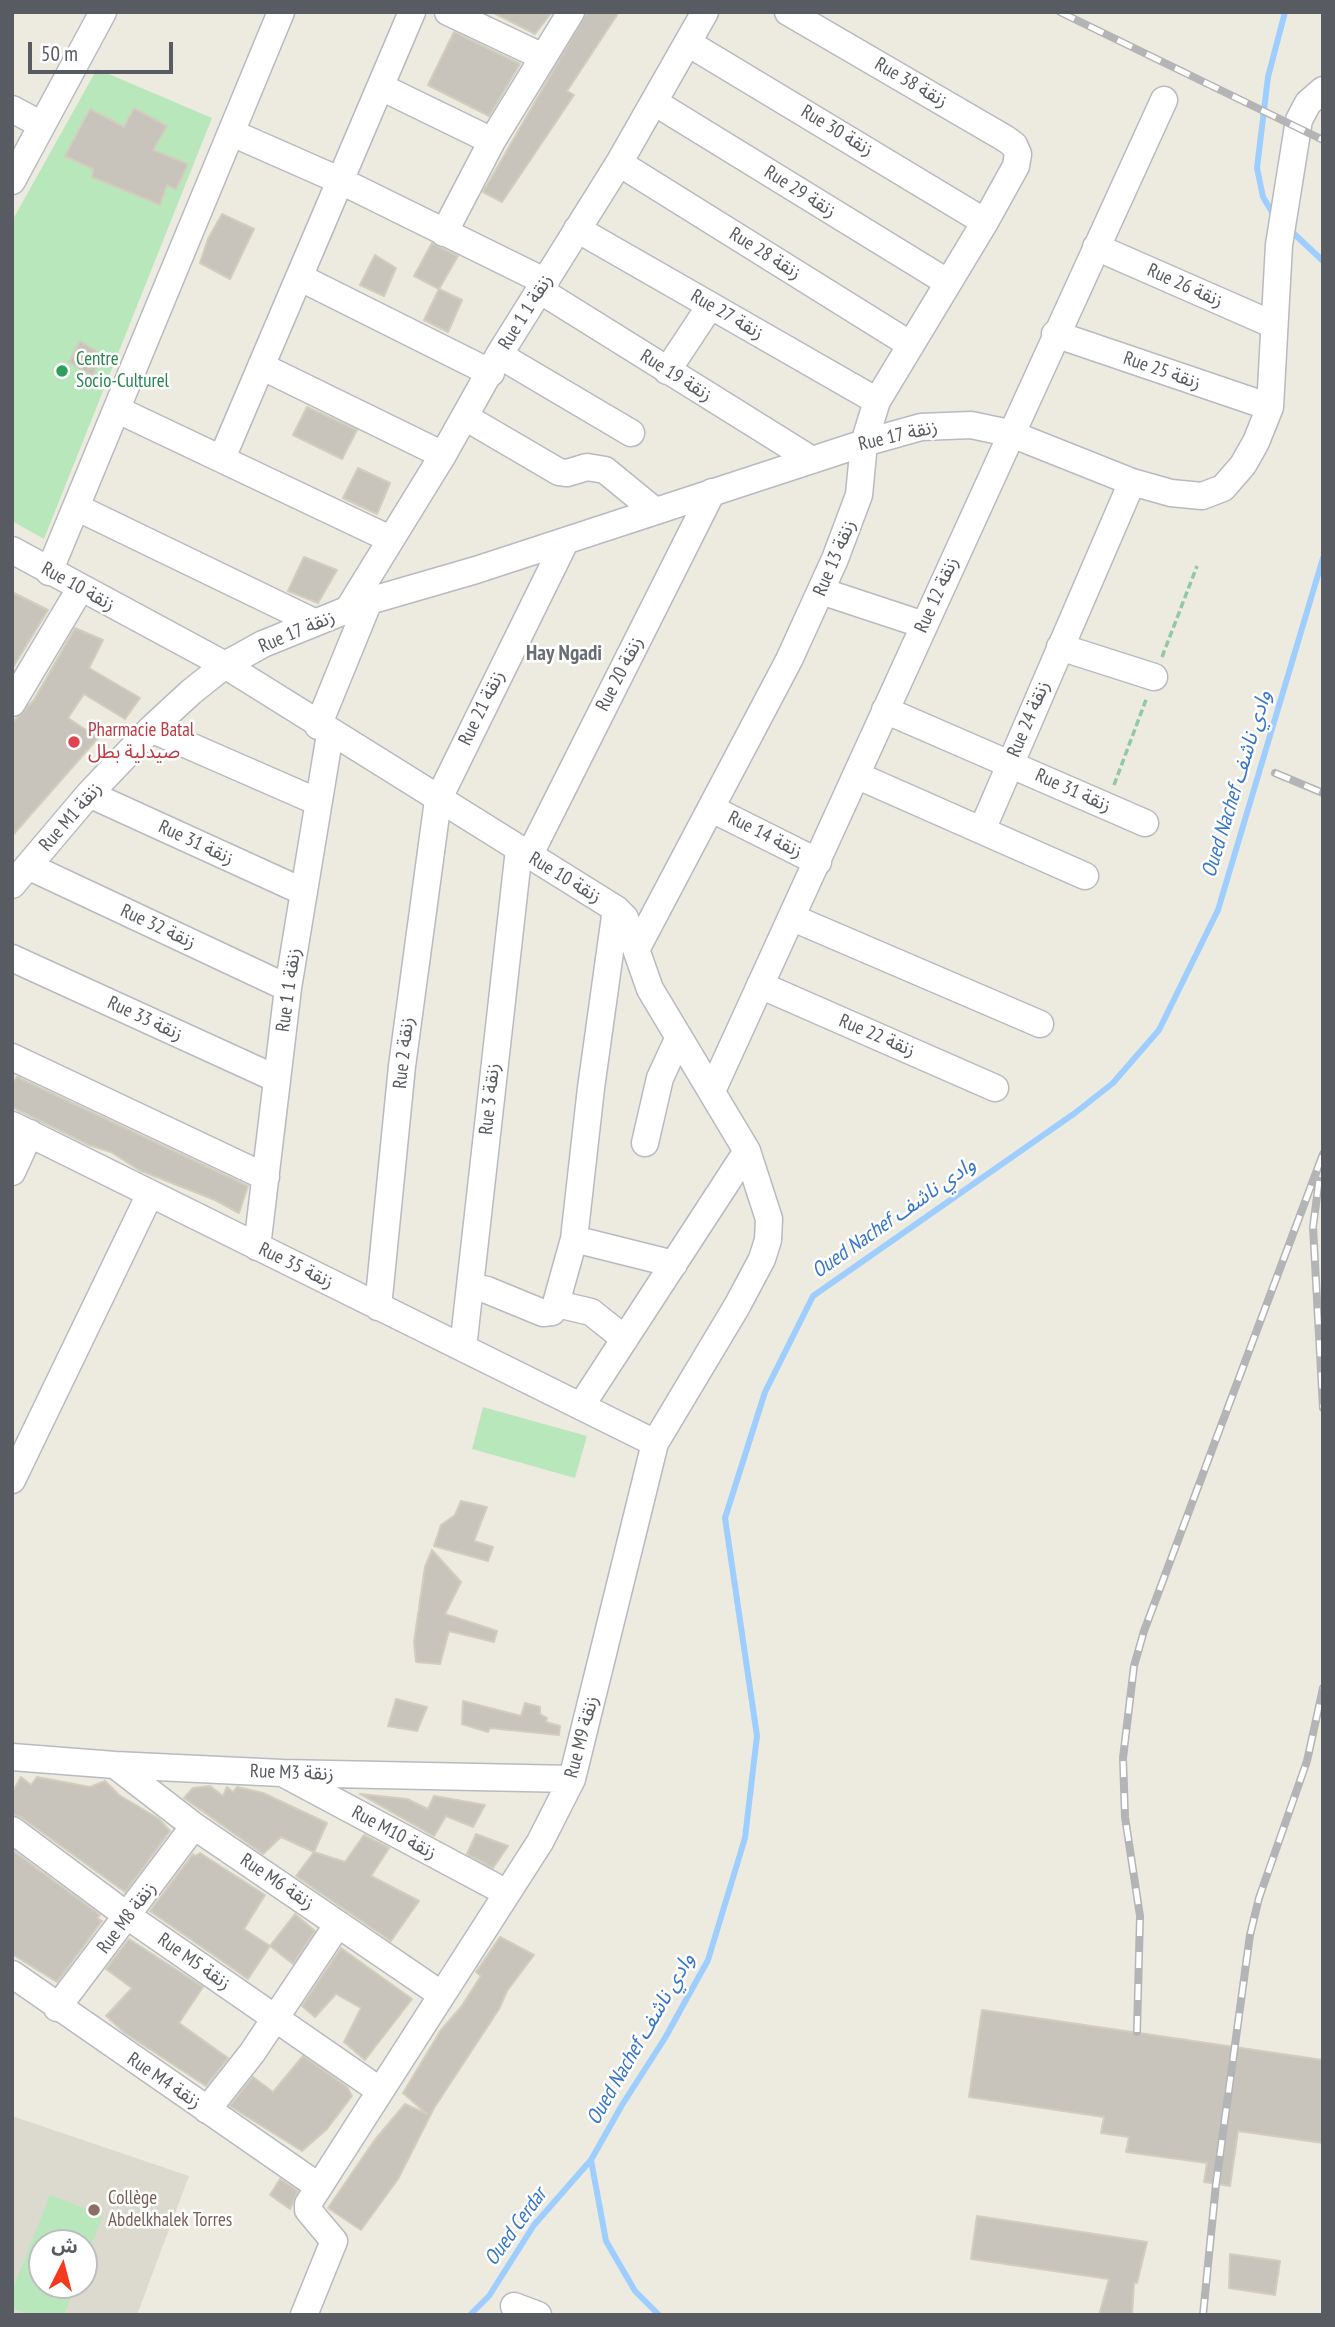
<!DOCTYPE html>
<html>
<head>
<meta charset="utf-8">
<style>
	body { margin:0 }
	#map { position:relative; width:1335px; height:2327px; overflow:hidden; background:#edebdf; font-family:"PT Sans Narrow","Noto Sans Arabic",sans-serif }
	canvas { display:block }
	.frame { position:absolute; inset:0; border:14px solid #585c62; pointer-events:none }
	.north { position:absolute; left:28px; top:2229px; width:70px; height:70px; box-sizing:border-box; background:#fff; border:2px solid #bcbec0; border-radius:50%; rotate:6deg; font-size:19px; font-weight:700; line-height:28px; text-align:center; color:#585c62 }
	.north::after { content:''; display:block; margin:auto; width:24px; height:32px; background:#f63a1c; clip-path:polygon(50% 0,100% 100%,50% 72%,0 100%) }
	.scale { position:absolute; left:28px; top:42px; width:145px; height:32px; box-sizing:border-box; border:4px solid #585c62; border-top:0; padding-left:9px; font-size:21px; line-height:24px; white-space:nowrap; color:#585c62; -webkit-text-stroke:5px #fff; paint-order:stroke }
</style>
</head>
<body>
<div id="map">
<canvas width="1335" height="2327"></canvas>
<div class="frame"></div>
<div class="north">ش</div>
<div class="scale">50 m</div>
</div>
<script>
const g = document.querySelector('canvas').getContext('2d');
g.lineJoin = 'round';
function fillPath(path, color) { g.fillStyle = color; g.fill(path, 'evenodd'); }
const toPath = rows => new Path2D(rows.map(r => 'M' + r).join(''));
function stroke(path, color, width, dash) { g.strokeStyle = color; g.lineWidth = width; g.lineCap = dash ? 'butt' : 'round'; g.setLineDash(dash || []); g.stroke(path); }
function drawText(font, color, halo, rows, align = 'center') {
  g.font = font + ' "PT Sans Narrow","Noto Sans Arabic",sans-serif'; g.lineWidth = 5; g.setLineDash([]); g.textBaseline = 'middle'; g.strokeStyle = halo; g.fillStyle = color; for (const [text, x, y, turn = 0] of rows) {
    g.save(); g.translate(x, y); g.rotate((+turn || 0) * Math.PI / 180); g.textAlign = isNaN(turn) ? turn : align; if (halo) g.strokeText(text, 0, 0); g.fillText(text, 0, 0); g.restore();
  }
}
fillPath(toPath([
	[12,2116,189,2176,137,2315,12,2315],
	[42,2243,84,2243,84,2285,42,2285]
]), '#dcdace');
fillPath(toPath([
	[97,69,212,118,44,539,12,521,12,221],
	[483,1407,587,1436,575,1478,472,1449],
	[50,2195,103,2215,84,2265,84,2243,42,2243,42,2285,76,2285,64,2315,30,2315,12,2308,12,2291]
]), '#b9e7bc');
stroke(toPath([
	[1275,217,1263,197,1257,168,1268,77,1285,12],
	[1289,229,1323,261],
	[470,2315,489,2296,534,2225,591,2160],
	[659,2315,635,2291,606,2241,591,2160,622,2105,665,2038,708,1960,745,1838,757,1736,725,1518,765,1392,813,1296,1075,1113,1113,1083,1159,1030,1218,910,1323,558]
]), '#9dceff', 6);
const building = toPath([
	[492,12,552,12,535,34,492,12],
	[619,12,567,91,574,95,502,202,483,192,587,12,619,12],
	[454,32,520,64,489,116,428,85,454,32],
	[134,108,167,126,153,150,188,164,176,190,167,185,160,205,92,177,93,169,65,156,90,109,124,127,134,108],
	[222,214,254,229,230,279,200,263,208,239,222,214],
	[432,243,458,256,439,289,414,276,432,243],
	[375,255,396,268,384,296,360,285,375,255],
	[439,289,462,300,448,332,424,320,439,289],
	[80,341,101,354,93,376,69,362,80,341],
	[307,407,357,430,342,459,293,435,307,407],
	[358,468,390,483,377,514,343,498,358,468],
	[304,557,337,570,318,603,288,591,304,557],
	[12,592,48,610,12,669,12,592],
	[75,628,103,640,89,668,140,698,125,719,84,694,68,718,98,738,12,836,12,723,34,700,75,628],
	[17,1077,248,1186,239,1213,215,1200,139,1170,111,1152,89,1145,12,1107,12,1084,17,1077],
	[461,1501,487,1507,474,1541,493,1547,488,1561,434,1546,441,1525,455,1515,461,1501],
	[432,1550,461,1582,445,1614,497,1631,494,1642,449,1631,440,1664,416,1662,414,1642,425,1567,432,1550],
	[396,1699,427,1707,417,1731,388,1726,396,1699],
	[463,1701,521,1716,525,1703,540,1707,540,1714,547,1718,546,1722,560,1726,559,1735,490,1728,488,1732,462,1724,463,1701],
	[21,1777,31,1785,37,1777,90,1787,105,1781,119,1795,159,1819,170,1831,125,1892,21,1817,12,1814,12,1793,21,1777],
	[210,1786,223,1796,227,1787,233,1792,237,1787,263,1793,327,1823,314,1852,281,1837,263,1854,184,1798,193,1788,210,1786],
	[360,1794,407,1799,428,1809,434,1796,485,1805,473,1827,446,1816,434,1836,360,1794],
	[476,1834,508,1846,493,1868,467,1854,476,1834],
	[364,1835,389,1848,371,1876,419,1901,391,1941,296,1876,314,1852,345,1862,364,1835],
	[12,1850,100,1915,97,1918,102,1921,57,1982,12,1954,12,1850],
	[200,1853,265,1895,244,1929,270,1946,248,1979,150,1911,193,1854,195,1856,200,1853],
	[295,1914,315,1931,293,1964,270,1946,295,1914],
	[500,1937,534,1955,507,1991,499,2009,434,2108,398,2179,361,2230,328,2208,374,2141,405,2104,427,2114,403,2093,441,2030,461,2007,481,1976,476,1972,500,1937],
	[129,1939,203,1987,179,2023,228,2058,206,2086,125,2033,106,2016,132,1988,106,1969,129,1939],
	[341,1948,412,1999,365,2060,344,2042,361,2008,336,1994,315,2017,302,2006,341,1948],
	[982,2010,1323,2060,1323,2143,1238,2131,1230,2186,1204,2182,1207,2163,1126,2152,1129,2137,1101,2133,1104,2117,969,2097,982,2010],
	[303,2056,347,2087,352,2096,327,2129,302,2151,230,2106,253,2077,273,2092,303,2056],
	[280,2179,298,2191,290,2209,270,2195,280,2179],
	[977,2216,1147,2242,1137,2283,1134,2283,1132,2315,1099,2315,1109,2279,971,2259,977,2216],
	[1230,2254,1280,2261,1275,2295,1229,2288,1230,2254]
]);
fillPath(building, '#c8c4bc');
stroke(building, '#d2cdbd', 2);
const minor = toPath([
	[448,12,541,56],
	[688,43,985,222],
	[381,87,492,141],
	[654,102,947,282],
	[12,109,42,125],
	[232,133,341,181,546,282],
	[619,163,911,345],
	[12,181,103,12],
	[577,229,877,401],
	[444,233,492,141,571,12],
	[1096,247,1274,325],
	[301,278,491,373],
	[541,291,812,460],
	[1055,334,1270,407],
	[499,355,631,433],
	[261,366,443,455],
	[667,371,710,306],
	[118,410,390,539],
	[465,417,559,472,567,473,587,467,605,470,655,511],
	[222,458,412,12],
	[78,508,314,622],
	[12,550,225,665,616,909,625,918,650,989,747,1151,581,1406],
	[49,572,281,12],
	[821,591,924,625],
	[347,611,443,455,499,355,619,163,705,12],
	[1060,647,1154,677],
	[12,703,80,589],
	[885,710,1145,823],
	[318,726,369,601],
	[151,729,318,802],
	[856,775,1085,876],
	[89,794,304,892],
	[712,809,818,862],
	[982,830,1132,482],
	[529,856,712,492],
	[28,866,288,988],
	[12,885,89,794,151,729,191,692,225,665,263,644,369,601,476,570,864,443,921,427,971,425,1009,433,1132,482,1171,493,1202,496,1223,488,1243,465,1256,442,1270,407,1279,245,1299,120,1308,103,1323,90],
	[793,918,1040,1024],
	[637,948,789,660,835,559,859,495,864,443,877,401,985,222,1016,166,1018,154,1014,145,1006,139,788,12],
	[12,958,277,1079],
	[760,985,995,1088],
	[12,1057,266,1177],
	[712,1091,1164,100],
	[12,1125,655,1443],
	[645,1143,660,1078,679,1037],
	[12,1172,30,1133],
	[574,1239,674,1264],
	[257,1247,288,988,330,734],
	[470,1286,487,1290,543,1313,552,1312,555,1307,574,1239,591,1088,616,909],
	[557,1304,591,1312,625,1339],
	[378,1307,402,1066,438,800,565,542],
	[463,1348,519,849],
	[12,1480,150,1194],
	[12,1757,115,1765,282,1773,572,1779],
	[115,1765,194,1826,442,1995],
	[286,1775,507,1893],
	[12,1830,129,1917,379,2090],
	[12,1974,318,2186],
	[57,2008,194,1826],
	[207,2110,252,2053,338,1924],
	[514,2306,538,2315],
	[304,2315,334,2241,308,2210,308,2204,540,1842,572,1779,655,1443,737,1306,762,1259,768,1240,769,1219,747,1151]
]);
stroke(minor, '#b7bac0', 29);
stroke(toPath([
	[1162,657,1197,566],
	[1114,785,1147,697]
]), '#92c8a4', 3.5, [7, 3.5]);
stroke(minor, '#fff', 26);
const rail = toPath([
	[1060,12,1323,140],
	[1275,773,1323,793],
	[1319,1181,1313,1227,1323,1408],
	[1137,2032,1140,1916,1125,1817,1123,1758,1134,1666,1144,1631,1323,1154],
	[1203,2315,1216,2184,1250,1935,1259,1898,1307,1761,1323,1688]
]);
stroke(rail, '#b3b4b5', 8);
stroke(rail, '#fff', 5, [16]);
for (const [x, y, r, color] of [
	[62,371,7,"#2e9e5b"],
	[74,742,7,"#e0444e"],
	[94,2210,7,"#8d6e63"]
]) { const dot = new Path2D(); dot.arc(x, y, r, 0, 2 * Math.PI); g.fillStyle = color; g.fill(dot); stroke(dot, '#fff', 2.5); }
drawText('19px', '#585c62', '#fff', [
	["Rue 38 زنقة",911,83,30],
	["Rue 30 زنقة",837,131,31],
	["Rue 29 زنقة",800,192,32],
	["Rue 28 زنقة",765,254,32],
	["Rue 26 زنقة",1185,286,24],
	["Rue 1 زنقة 1",526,312,-58],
	["Rue 27 زنقة",727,315,30],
	["Rue 25 زنقة",1162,371,19],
	["Rue 19 زنقة",676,376,32],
	["Rue 17 زنقة",898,436,-13],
	["Rue 13 زنقة",835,558,-67],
	["Rue 10 زنقة",78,587,29],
	["Rue 12 زنقة",937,595,-66],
	["Rue 17 زنقة",297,632,-23],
	["Rue 20 زنقة",620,674,-63],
	["Rue 21 زنقة",482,708,-64],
	["Rue 24 زنقة",1029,719,-67],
	["Rue 31 زنقة",1073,791,24],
	["Rue M1 زنقة",71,817,-49],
	["Rue 14 زنقة",765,835,27],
	["Rue 31 زنقة",196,843,25],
	["Rue 10 زنقة",565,878,31],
	["Rue 32 زنقة",158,927,25],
	["Rue 1 زنقة 1",289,990,-82],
	["Rue 33 زنقة",145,1019,25],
	["Rue 22 زنقة",877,1036,23],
	["Rue 2 زنقة",404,1053,-84],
	["Rue 3 زنقة",490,1099,-84],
	["Rue 35 زنقة",296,1266,26],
	["Rue M9 زنقة",582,1737,-75],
	["Rue M3 زنقة",292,1773,2],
	["Rue M10 زنقة",394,1833,28],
	["Rue M6 زنقة",277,1882,34],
	["Rue M8 زنقة",127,1918,-53],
	["Rue M5 زنقة",194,1962,35],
	["Rue M4 زنقة",164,2081,34]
]);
drawText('19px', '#27864d', '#fff', [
	["Centre",76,360],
	["Socio-Culturel",76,382]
], 'left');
drawText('19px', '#be3a42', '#fff', [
	["Pharmacie Batal",88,731],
	["صيدلية بطل",88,753]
], 'left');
drawText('19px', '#785e54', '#fff', [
	["Collège",108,2199],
	["Abdelkhalek Torres",108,2221]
], 'left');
drawText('bold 21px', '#696e74', '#fff', [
	["Hay Ngadi",564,654]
]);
drawText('italic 21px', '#3776cb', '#fff', [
	["Oued Nachef وادي ناشف",1237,784,-73],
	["Oued Nachef وادي ناشف",894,1218,-35],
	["Oued Nachef وادي ناشف",641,2039,-60],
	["Oued Cerdar",516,2227,-54]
]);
</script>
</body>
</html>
